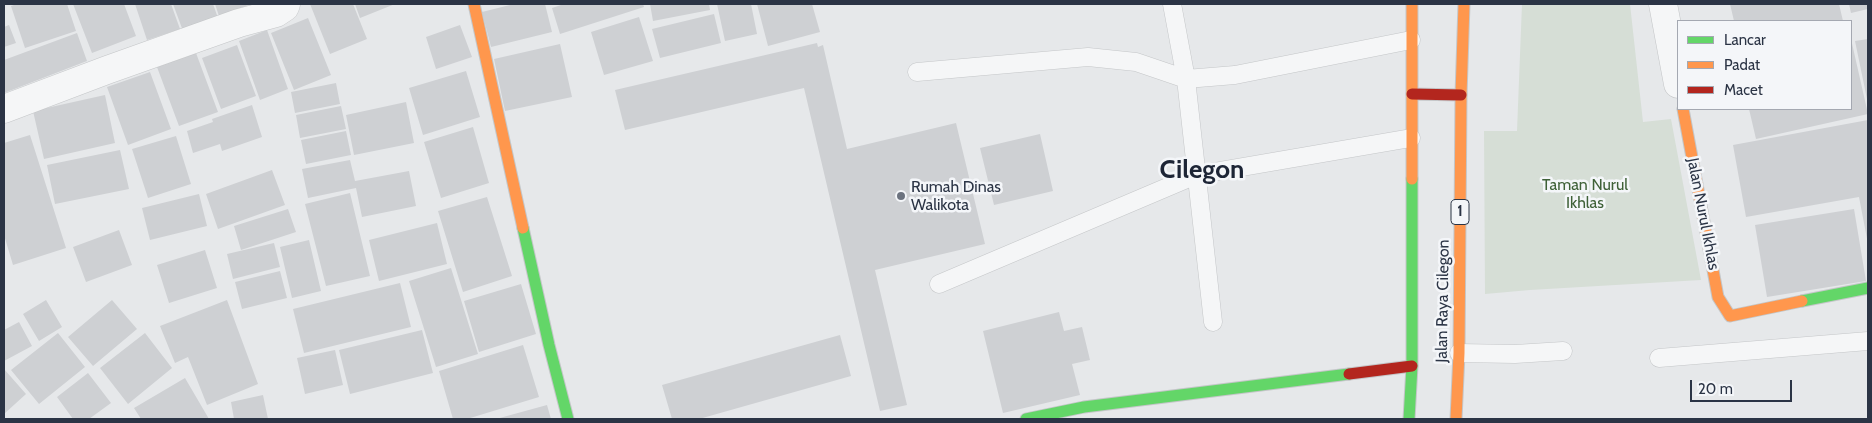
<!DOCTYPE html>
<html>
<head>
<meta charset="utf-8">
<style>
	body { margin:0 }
	#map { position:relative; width:1872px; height:423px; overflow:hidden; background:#e6e8ea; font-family:Cabin,sans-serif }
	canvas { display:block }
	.frame { position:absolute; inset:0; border:5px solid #2b3445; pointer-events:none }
	.legend { position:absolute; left:1677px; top:20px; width:175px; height:90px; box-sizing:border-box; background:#f4f6f9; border:1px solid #a4a8b1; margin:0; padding:6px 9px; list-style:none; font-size:15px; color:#2b3445 }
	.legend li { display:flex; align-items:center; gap:10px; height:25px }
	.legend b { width:25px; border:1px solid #a4a8b1 }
	.scale { position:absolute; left:1690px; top:380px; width:102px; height:22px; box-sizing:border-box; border:2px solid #2b3445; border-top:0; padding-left:6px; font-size:15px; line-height:18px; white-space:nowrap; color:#2b3445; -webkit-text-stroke:4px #f4f6f9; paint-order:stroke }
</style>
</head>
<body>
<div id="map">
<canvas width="1872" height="423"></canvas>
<div class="frame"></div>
<ul class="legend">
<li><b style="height:6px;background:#63d668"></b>Lancar</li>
<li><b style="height:6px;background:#ff974d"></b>Padat</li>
<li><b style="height:6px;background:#b3261e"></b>Macet</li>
</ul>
<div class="scale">20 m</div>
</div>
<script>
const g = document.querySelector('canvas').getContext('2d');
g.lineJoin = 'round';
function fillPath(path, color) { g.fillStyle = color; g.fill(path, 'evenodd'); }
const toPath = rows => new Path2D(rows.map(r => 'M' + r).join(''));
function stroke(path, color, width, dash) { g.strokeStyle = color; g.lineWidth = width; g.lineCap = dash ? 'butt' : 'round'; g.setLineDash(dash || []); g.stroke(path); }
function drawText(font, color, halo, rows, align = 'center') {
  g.font = font + ' Cabin,sans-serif'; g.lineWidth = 5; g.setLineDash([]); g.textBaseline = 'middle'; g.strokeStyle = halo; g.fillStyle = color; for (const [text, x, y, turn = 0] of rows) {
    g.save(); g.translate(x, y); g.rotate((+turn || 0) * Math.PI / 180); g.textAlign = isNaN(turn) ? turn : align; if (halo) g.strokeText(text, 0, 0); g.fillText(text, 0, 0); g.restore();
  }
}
fillPath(toPath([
	[1522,4,1630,4,1643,122,1671,119,1701,280,1530,290,1485,294,1484,131,1517,131]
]), '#d6ded6');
fillPath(toPath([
	[17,4,67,4,76,31,25,48,11,6],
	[73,4,124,4,136,36,92,53],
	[135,4,171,4,180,29,147,40],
	[173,4,213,4,218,18,183,31],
	[215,4,251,4,219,16],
	[310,4,353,4,367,39,330,54],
	[355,4,395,4,360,18],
	[514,4,545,4,552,32,491,47,482,12],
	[564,4,643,4,644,7,560,34,552,8],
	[650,4,709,4,710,10,653,21],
	[717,4,751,4,757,34,725,41],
	[757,4,812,4,820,32,768,46],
	[1730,4,1839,4,1843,21,1734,21],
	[1849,4,1868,4,1868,9,1851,13],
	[714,14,721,43,660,58,652,29],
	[639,17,653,61,604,75,591,32],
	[308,18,331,75,294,90,271,33],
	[9,25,16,43,4,47,4,27],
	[460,25,472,57,436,69,426,37],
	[267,30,288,89,260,100,239,41],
	[77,33,87,61,4,93,4,60],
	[1851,39,1868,114,1756,139,1749,109,1851,109],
	[1868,39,1868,99,1867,99,1855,41],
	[817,43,818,47,823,45,847,149,956,123,985,244,875,270,907,405,880,411,804,88,625,130,615,90],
	[560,44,572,97,505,111,494,59],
	[237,45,256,96,221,109,202,58],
	[196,53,218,112,179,126,157,67],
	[466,71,480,117,423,135,409,88],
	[150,72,171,129,128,145,107,87],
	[336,83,340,104,295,113,291,92],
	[105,95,115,143,44,159,33,111],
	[406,102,414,143,354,155,346,115],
	[252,105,262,137,222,151,220,144,193,153,187,131,213,122,212,119],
	[341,106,346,129,300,138,296,115],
	[1868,120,1868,244,1859,197,1746,217,1733,145],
	[473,127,489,183,441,198,424,142],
	[346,131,351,155,306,164,301,140],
	[1040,134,1053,191,994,205,980,148],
	[30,135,66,248,13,265,4,235,4,143],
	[176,136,191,184,148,198,132,149],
	[120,150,129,189,55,204,47,165],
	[350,160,355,181,409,171,416,206,362,217,356,188,308,198,302,169],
	[272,170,285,205,218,229,206,194],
	[350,193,370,276,326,286,305,204],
	[199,194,207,226,150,240,142,208],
	[487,197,512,276,463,292,438,211],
	[288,209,296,232,241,250,234,226],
	[1854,209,1866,281,1767,297,1755,225],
	[437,223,447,264,379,281,369,240],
	[119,230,132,265,86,282,73,247],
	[309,240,321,291,292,298,280,247],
	[274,243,280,267,233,279,227,254],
	[205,250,217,288,169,303,157,265],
	[451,268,478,354,436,367,409,281],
	[280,271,287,298,242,309,235,282],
	[400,283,411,327,304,353,293,309],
	[521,284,536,334,479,352,464,301],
	[46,300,62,327,39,341,23,314],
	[112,300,137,329,93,366,68,337],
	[227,300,258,384,207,405,188,357,175,363,160,326],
	[1059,312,1064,331,1082,327,1090,360,1072,364,1080,395,1003,413,983,331],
	[19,322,32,346,4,361,4,330],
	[422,330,433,373,350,394,339,350],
	[58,333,85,367,39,404,11,370],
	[145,333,172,368,128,404,100,368],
	[840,335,851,376,699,419,672,419,662,385],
	[523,345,539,397,467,419,453,419,439,371],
	[335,350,343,385,305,394,297,358],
	[4,369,26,394,4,414],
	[88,373,111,403,89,419,73,419,57,397],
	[185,378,209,419,141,419,134,408],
	[263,395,268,419,234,419,231,402],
	[547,405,551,419,496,419]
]), '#ced0d3');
const lane = toPath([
	[1172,4,1186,79,1213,322],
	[917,72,1088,57,1136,62,1186,79,1235,75,1411,40],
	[939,284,1196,175,1411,138],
	[1459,353,1515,354,1563,351],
	[1659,358,1868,341]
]);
const street = toPath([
	[1663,4,1678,84],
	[4,109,107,70,239,23,276,13,285,7,286,4]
]);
const fast = toPath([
	[523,228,549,345,568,419],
	[1802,301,1868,288],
	[1026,419,1084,407,1349,374],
	[1409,419,1412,366,1412,179]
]);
const slow = toPath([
	[474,4,523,228],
	[1412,4,1412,179],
	[1683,109,1718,297,1730,316,1802,301],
	[1456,419,1459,353,1461,95,1464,4]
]);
const jam = toPath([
	[1412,94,1461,95],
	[1349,374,1412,366]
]);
stroke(lane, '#c4c6c8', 19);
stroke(street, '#c4c6c8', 29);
stroke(fast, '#c4c6c8', 13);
stroke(slow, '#c4c6c8', 13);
stroke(jam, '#c4c6c8', 13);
stroke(lane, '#f5f6f7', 18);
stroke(street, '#f5f6f7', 28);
stroke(fast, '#63d668', 11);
stroke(slow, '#ff974d', 11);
stroke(jam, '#b3261e', 11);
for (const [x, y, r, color] of [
	[901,196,5,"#6c737f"]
]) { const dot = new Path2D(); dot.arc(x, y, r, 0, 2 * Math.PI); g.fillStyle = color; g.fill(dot); stroke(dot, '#f4f6f9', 2); }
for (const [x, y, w] of [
	[1460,212,18]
]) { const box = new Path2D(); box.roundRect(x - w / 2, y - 12.5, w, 25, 4); g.fillStyle = '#f4f6f9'; g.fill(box); stroke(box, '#2b3445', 1); }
drawText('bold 15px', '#2b3445', null, [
	["1",1460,212]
]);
drawText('16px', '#3f6138', '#f4f6f9', [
	["Taman Nurul",1585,185],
	["Ikhlas",1585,203]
]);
drawText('16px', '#2b3445', '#f4f6f9', [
	["Rumah Dinas",911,187],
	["Walikota",911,205]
], 'left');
drawText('16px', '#2b3445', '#f4f6f9', [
	["Jalan Nurul Ikhlas",1703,214,79],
	["Jalan Raya Cilegon",1443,301,-89]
]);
drawText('bold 26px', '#1d2536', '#f4f6f9', [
	["Cilegon",1202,170]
]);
</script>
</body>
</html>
